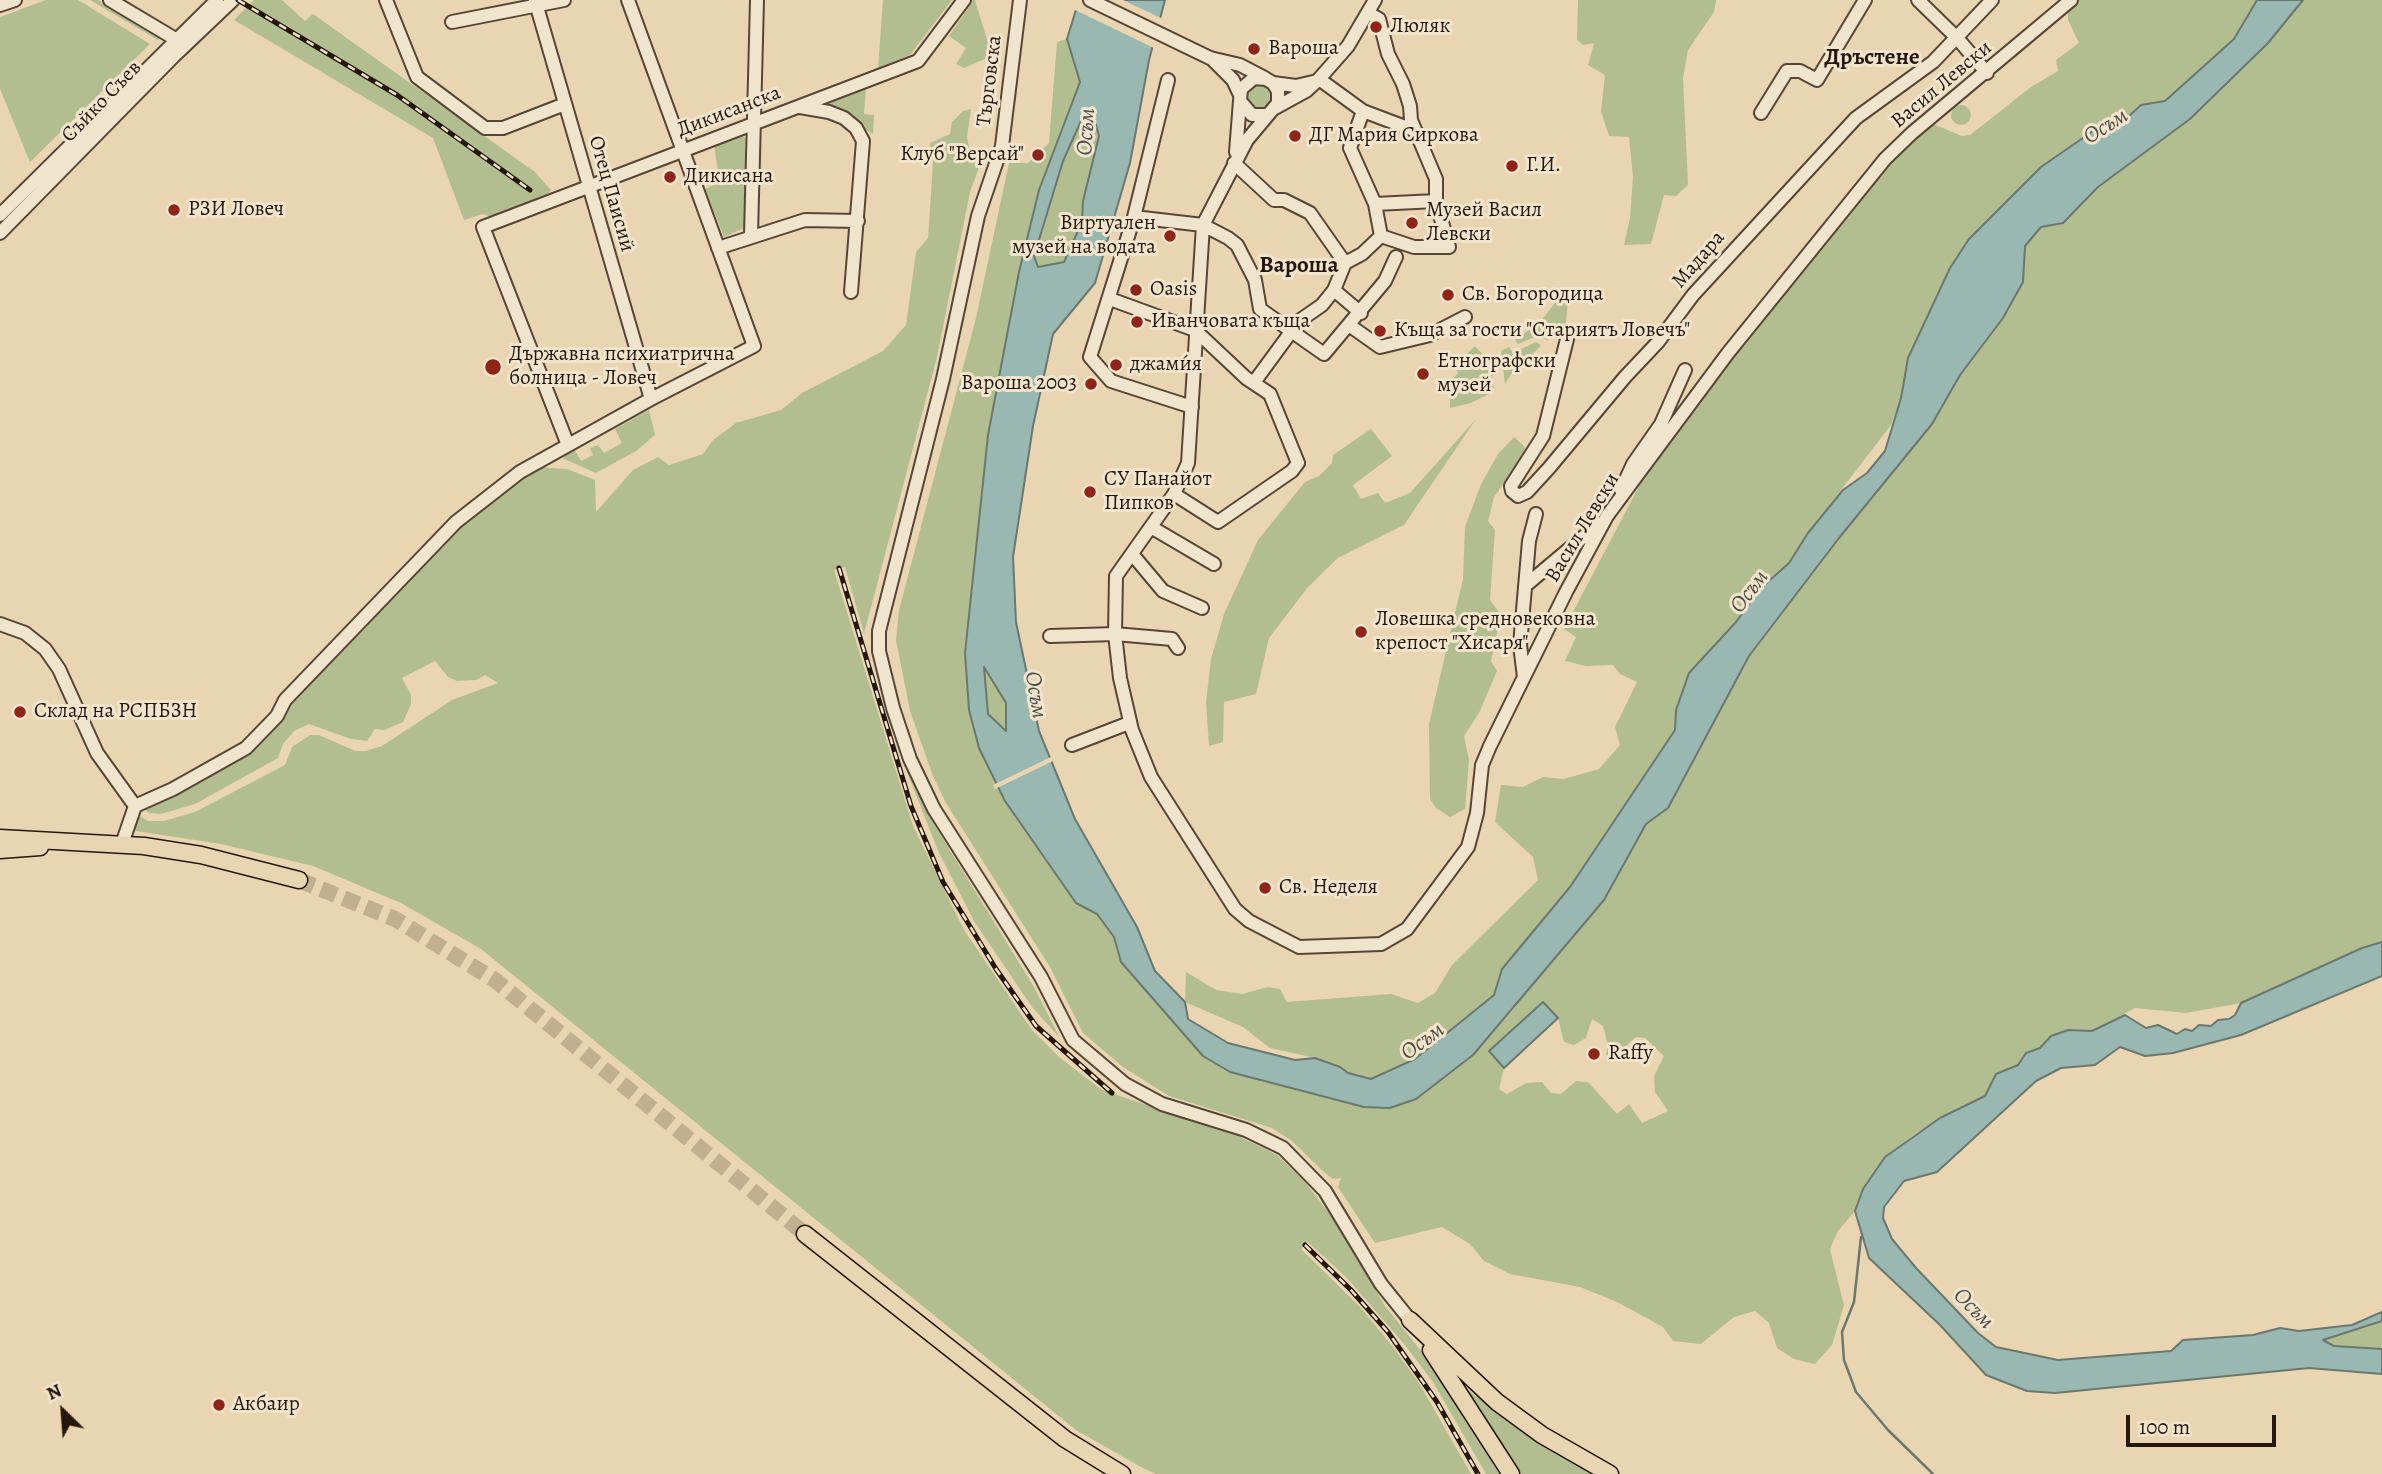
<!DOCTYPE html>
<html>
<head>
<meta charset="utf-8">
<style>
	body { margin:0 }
	#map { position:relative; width:2382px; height:1474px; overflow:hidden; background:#e9d5b1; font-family:Alegreya,serif }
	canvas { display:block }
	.north { position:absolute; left:28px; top:1376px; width:70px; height:70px; -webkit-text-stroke:5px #f1e4cc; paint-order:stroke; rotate:335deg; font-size:19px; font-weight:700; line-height:28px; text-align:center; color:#26170e }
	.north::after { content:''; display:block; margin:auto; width:24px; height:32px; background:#26170e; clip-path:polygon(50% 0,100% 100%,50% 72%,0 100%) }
	.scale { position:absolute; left:2126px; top:1415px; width:150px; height:32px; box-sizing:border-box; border:4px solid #26170e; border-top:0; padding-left:9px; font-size:21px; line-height:24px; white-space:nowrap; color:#26170e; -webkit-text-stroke:5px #f1e4cc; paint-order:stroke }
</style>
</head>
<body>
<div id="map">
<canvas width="2382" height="1474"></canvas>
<div class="north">N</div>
<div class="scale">100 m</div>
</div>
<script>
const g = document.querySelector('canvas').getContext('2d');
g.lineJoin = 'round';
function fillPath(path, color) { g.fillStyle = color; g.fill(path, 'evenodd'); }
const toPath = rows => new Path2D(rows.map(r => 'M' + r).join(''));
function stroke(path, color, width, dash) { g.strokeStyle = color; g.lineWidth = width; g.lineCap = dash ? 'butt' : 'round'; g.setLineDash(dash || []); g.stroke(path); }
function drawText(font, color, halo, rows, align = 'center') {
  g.font = font + ' Alegreya,serif'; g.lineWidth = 6; g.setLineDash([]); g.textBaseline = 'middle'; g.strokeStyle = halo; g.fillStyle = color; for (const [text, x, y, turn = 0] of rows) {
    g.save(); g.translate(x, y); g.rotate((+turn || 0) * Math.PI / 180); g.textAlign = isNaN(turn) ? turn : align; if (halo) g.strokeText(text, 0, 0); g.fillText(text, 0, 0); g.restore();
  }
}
fillPath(toPath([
	[46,0,78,0,150,44,30,162,0,89,0,17],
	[90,0,98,0,161,36,158,40],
	[254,0,282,0,305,21,313,14,535,172,551,190,546,197,491,217,483,214,464,220,433,138,234,20],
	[883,0,952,0,910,55,878,68],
	[969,0,975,0,992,56,964,68,956,64,966,48,949,36,970,6],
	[1578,0,1716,0,1714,12,1688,50,1683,78,1688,185,1676,196,1664,195,1651,244,1624,245,1630,218,1633,176,1629,137,1609,136,1601,111,1605,75,1588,65,1594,43,1583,45,1577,40],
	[2079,0,2257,0,2234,39,2164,101,2141,105,2128,117,2093,131,2041,167,1969,239,1950,268,1908,358,1901,398,1891,425,1808,533,1789,563,1760,589,1736,622,1689,672,1676,710,1675,730,1570,887,1502,969,1494,995,1415,1059,1371,1079,1348,1073,1340,1067,1315,1058,1270,1048,1243,1027,1185,1002,1186,972,1216,990,1242,994,1268,987,1280,989,1287,1002,1391,994,1418,1003,1435,993,1452,965,1538,880,1533,857,1495,822,1501,785,1523,787,1543,777,1564,779,1599,769,1620,745,1615,727,1637,682,1620,674,1613,665,1586,666,1565,661,1576,637,1564,629,1647,471,1728,361,1888,165,1916,136,1933,124,1962,136,1970,135,2031,87,2058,71,2056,60,2079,43,2068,20,2068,9],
	[2303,0,2382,0,2382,942,2362,948,2241,1003,2186,1013,2135,1008,2093,1031,2068,1030,2040,1048,2026,1053,2018,1065,1996,1074,1985,1096,1916,1133,1885,1157,1876,1174,1868,1180,1855,1211,1838,1231,1830,1249,1844,1305,1832,1345,1815,1364,1794,1359,1777,1348,1769,1323,1755,1311,1734,1317,1701,1344,1673,1341,1663,1327,1617,1302,1580,1287,1510,1274,1484,1261,1470,1244,1442,1227,1375,1243,1338,1187,1341,1178,1333,1179,1325,1173,1292,1141,1272,1128,1169,1096,1123,1067,1083,1033,1050,967,946,803,933,776,910,711,896,640,899,610,976,318,1009,163,1028,163,1049,143,1057,42,1067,39,1080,82,1039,190,1019,272,988,435,965,653,969,710,979,748,1076,903,1097,914,1114,937,1121,962,1203,1056,1230,1072,1364,1107,1473,1055,1513,1010,1646,824,1668,808,1749,656,1839,538,1932,425,1960,375,2003,318,2023,282,2025,246,2041,227,2063,223,2098,187,2190,119,2268,43],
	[1558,1018,1564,1042,1574,1045,1586,1038,1592,1019,1603,1026,1608,1045,1606,1055,1613,1057,1636,1037,1645,1038,1664,1056,1654,1076,1655,1092,1668,1111,1642,1123,1629,1104,1617,1114,1588,1082,1576,1081,1561,1094,1551,1093,1542,1082,1526,1083,1507,1094,1499,1089,1504,1068,1489,1051],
	'1246 97a13 13 0 1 1 26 0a13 13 0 1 1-26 0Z',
	[866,89,864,114,874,115,873,134,822,106],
	'1951 115a10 10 0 1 1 20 0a10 10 0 1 1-20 0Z',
	[971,109,967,137,970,152,980,165,970,192,937,357,864,634,845,567,834,570,913,826,964,930,1032,1030,1059,1057,1102,1090,1234,1134,1261,1147,1277,1155,1305,1182,1332,1217,1385,1306,1442,1377,1503,1474,1486,1474,1433,1382,1405,1345,1347,1278,1308,1242,1301,1249,1360,1307,1393,1347,1419,1383,1471,1474,1156,1474,1141,1467,1076,1430,481,949,401,903,313,866,221,844,136,831,133,823,140,816,148,821,164,821,195,812,285,765,292,747,310,735,319,735,355,751,366,751,382,746,452,700,498,683,485,675,476,680,457,681,448,677,435,661,402,678,411,695,411,704,403,722,385,730,375,729,367,741,351,739,309,724,294,731,283,744,278,758,195,804,161,814,149,813,142,807,239,758,441,546,473,516,536,467,567,469,595,480,596,512,633,470,658,457,669,465,703,454,713,440,736,423,781,410,802,393,883,351,906,325,916,252,928,238,933,163,930,143,950,134,952,122,963,111],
	[1093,113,1099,136,1083,201,1082,222,1064,263,1038,267,1034,256,1063,161,1081,121,1086,115],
	[738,135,745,138,746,227,724,237,705,189,715,184,718,172,714,144],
	[1565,290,1568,302,1565,331,1547,340,1537,336,1518,344,1515,340,1540,322],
	[1536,342,1541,345,1523,365,1515,368,1505,384,1501,351,1509,347,1513,353],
	[1475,346,1484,356,1495,357,1495,368,1491,382,1494,387,1491,393,1471,403,1450,408,1450,382,1458,373,1454,366],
	[649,410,655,435,636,451,596,473,564,459,562,454,574,449,581,461,593,455,590,448,598,445,604,453,622,443,615,429],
	[1476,419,1404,525,1338,558,1308,587,1269,638,1256,694,1224,702,1223,742,1209,746,1206,702,1211,659,1224,614,1258,540,1305,482,1319,476,1332,463,1333,455,1371,429,1392,456,1353,485,1361,499,1378,493,1385,503,1410,493],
	[1514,437,1525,447,1521,459,1494,497,1488,521,1495,530,1490,600,1501,615,1491,661,1497,671,1479,713,1464,736,1469,760,1465,809,1450,817,1436,808,1430,799,1429,724,1463,579,1465,527,1481,484,1498,454],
	[986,667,1006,703,1006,731,988,714,983,680,983,668],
	[906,769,935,826,1034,987,1060,1038,1032,1007,974,921,938,851],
	[2382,1321,2382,1349,2334,1346,2323,1340],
	[1468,1390,1527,1435,1598,1474,1520,1474]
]), '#b2be8f');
const water = toPath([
	[1079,0,1165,0,1149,60,1130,163,1095,283,1053,334,1033,426,1013,557,1016,622,1039,731,1075,819,1137,927,1155,971,1185,1002,1188,1019,1228,1043,1295,1060,1315,1058,1340,1067,1348,1073,1371,1079,1415,1059,1494,995,1502,969,1570,887,1675,730,1676,710,1689,673,1736,622,1760,589,1789,563,1808,533,1843,490,1867,473,1885,451,1901,398,1908,358,1950,268,1969,239,2041,167,2093,131,2128,117,2141,105,2165,101,2234,39,2257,0,2303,0,2268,43,2190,119,2098,187,2063,223,2041,227,2025,246,2023,282,2003,318,1960,375,1932,424,1839,538,1749,656,1668,808,1646,824,1604,900,1473,1055,1416,1099,1390,1108,1364,1107,1230,1072,1203,1056,1121,962,1114,937,1097,914,1076,903,1005,801,979,748,969,710,965,653,988,435,1019,272,1039,190,1080,82,1067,39,1079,0],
	[1093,114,1099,136,1083,201,1082,222,1064,262,1038,267,1034,256,1063,161,1081,121,1086,115,1093,114],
	[984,667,1006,703,1006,731,988,714,984,667],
	[2382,942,2382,976,2241,1035,2173,1053,2145,1056,2120,1047,2095,1065,2061,1068,2036,1081,1937,1172,1904,1181,1884,1207,1883,1218,1892,1239,1916,1268,1978,1333,1996,1347,2058,1360,2171,1351,2183,1340,2253,1335,2280,1328,2299,1331,2352,1325,2382,1312,2382,1321,2323,1340,2334,1346,2382,1349,2382,1374,2309,1368,2055,1393,2027,1391,1986,1375,1940,1325,1869,1258,1855,1211,1863,1189,1885,1157,1940,1118,1985,1096,1996,1074,2018,1065,2026,1053,2040,1048,2051,1036,2068,1030,2092,1031,2125,1015,2146,1028,2158,1025,2177,1034,2185,1029,2192,1031,2199,1025,2211,1026,2218,1020,2229,1019,2235,1015,2241,1003,2362,948,2382,942],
	[1543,1002,1558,1018,1504,1068,1489,1051,1543,1002]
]);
fillPath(water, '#98b8b1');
stroke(water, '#6a7870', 2);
fillPath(toPath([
	[1076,0,1123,0,1163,19,1156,49,1073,9],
	[1053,756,1055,760,995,789,993,785]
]), '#e9d5b1');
stroke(toPath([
	[1861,1237,1854,1302,1842,1332,1844,1360,1856,1392,1888,1430,1933,1474]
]), '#6a7870', 2.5);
stroke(toPath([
	[299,880,395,919,495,980,805,1234]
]), '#c2af90', 16, [16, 8]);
const minor = toPath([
	[110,0,182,43],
	[386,0,417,77,485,128,503,128,565,104],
	[535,0,651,399],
	[1020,0,1002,146,978,216,943,379,879,631,879,651,893,708,910,759,934,809,1041,977,1073,1040,1125,1084,1162,1104,1246,1130,1283,1148,1325,1191,1381,1284,1410,1320],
	[1090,0,1210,58,1240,65,1265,78],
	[1918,0,1957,38,1987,73],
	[0,5,15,0],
	[1368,13,1379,19,1388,54,1403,84,1410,106,1411,120,1436,179,1436,201,1449,247,1414,247,1381,236],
	[452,22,564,0],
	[1211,58,1233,80,1240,95],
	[1319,79,1363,111,1416,131],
	[1168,80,1134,217,1090,357,1111,381,1192,407],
	[1273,83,1296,86,1313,82],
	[800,107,829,112,844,118,856,128,863,141,851,292],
	[1275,108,1306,91,1319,79,1348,46,1375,0],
	[1363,111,1350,148,1375,204,1381,236],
	[1761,113,1787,71,1800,71,1817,80,1865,0],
	[1265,115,1252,115,1240,101,1241,89,1254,78,1266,79,1273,83,1278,91,1278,103,1247,140,1203,225,1188,463,1174,494,1116,576,1115,634,1120,678,1132,730,1151,777,1235,909,1249,921,1299,947,1381,944,1407,929,1468,847,1477,813,1482,765,1490,746,1566,592,1607,516,1638,474,1728,353,1885,159,1912,133,2071,0],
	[1236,152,1240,101],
	[1234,163,1274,200,1284,200,1310,213,1345,263],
	[1375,204,1436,201],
	[0,215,217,0],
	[1134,217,1203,225,1228,238,1237,245,1255,280,1260,309,1324,354,1385,281,1396,257],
	[0,233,173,57,233,0],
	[751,235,757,0],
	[718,248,805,220,858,221],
	[1334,290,1361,313],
	[1110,299,1195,330,1246,378,1270,394,1298,463,1292,471,1218,522,1174,494],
	[1349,325,1380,347,1430,335,1465,317],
	[1568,335,1543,436,1511,486,1512,491,1518,496,1527,492,1549,468,1625,377,1658,342,1693,295,1856,118,1933,62,1992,0],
	[1255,381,1299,321,1322,305,1334,290,1345,263,1362,254,1381,236],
	[568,445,483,227,918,61,964,0],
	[1621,490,1633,464,1661,424,1685,370],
	[1151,527,1214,564],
	[1132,554,1163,591,1202,608],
	[1525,586,1600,523],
	[0,624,25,633,45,649,59,669,97,753,135,806],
	[1050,636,1115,634,1172,639,1178,648],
	[1524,677,1520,645,1529,541,1536,514],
	[1072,745,1129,723],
	[122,844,135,806,173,789,246,748,277,716,285,700,456,522,520,472,651,399,754,346,628,0]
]);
const major = toPath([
	[0,838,144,846,201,855,299,880],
	[0,850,40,847],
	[805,1234,1065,1439,1122,1474],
	[1410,1320,1497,1402,1542,1435,1610,1474],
	[1431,1350,1511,1474]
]);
stroke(minor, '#574637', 16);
stroke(major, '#26170e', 19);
stroke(minor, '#f1e4cc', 12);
stroke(major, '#e9d5b1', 16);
const rail = toPath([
	[238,0,397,95,530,190],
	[839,568,911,806,943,882,996,969,1036,1026,1112,1093],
	[1305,1245,1351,1290,1388,1332,1437,1402,1478,1474]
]);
stroke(rail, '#26170e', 5);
stroke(rail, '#f1e4cc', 2.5, [8]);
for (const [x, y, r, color] of [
	[1376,27,7,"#8f2418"],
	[1254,49,7,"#8f2418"],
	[1295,136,7,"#8f2418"],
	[1038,155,7,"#8f2418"],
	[1512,166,7,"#8f2418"],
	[670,177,7,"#8f2418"],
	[174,210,7,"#8f2418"],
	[1412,223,7,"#8f2418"],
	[1170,236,7,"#8f2418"],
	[1136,290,7,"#8f2418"],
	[1448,295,7,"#8f2418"],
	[1137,322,7,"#8f2418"],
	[1380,331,7,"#8f2418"],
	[1116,365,7,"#8f2418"],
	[493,367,9,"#8f2418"],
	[1423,374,7,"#8f2418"],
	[1091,384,7,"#8f2418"],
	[1090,492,7,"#8f2418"],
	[1361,632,7,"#8f2418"],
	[20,712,7,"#8f2418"],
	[1265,888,7,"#8f2418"],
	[1594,1054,7,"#8f2418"],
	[219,1405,7,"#8f2418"]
]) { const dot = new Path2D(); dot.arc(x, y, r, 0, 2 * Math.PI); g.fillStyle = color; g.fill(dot); stroke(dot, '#f1e4cc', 2.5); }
drawText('21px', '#26170e', '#f1e4cc', [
	["Люляк",1390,27],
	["Вароша",1268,49],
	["ДГ Мария Сиркова",1309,136],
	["Клуб \"Версай\"",1024,155,"right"],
	["Г.И.",1526,166],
	["Дикисана",684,177],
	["РЗИ Ловеч",188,210],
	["Музей Васил",1426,211],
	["Левски",1426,235],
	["Виртуален",1156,224,"right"],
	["музей на водата",1156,248,"right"],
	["Oasis",1150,290],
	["Св. Богородица",1462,295],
	["Иванчовата къща",1151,322],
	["Къща за гости \"Стариятъ Ловечъ\"",1394,331],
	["Държавна психиатрична",509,355],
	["болница - Ловеч",509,379],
	["Етнографски",1437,362],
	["музей",1437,386],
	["джами́я",1130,365],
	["Вароша 2003",1077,384,"right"],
	["СУ Панайот",1104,480],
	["Пипков",1104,504],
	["Ловешка средновековна",1375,620],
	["крепост \"Хисаря\"",1375,644],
	["Склад на РСПБЗН",34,712],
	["Св. Неделя",1279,888],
	["Raffy",1608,1054],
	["Акбаир",233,1405]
], 'left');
drawText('21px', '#26170e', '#f1e4cc', [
	["Търговска",990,81,-83],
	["Васил Левски",1942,85,-40],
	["Съйко Съев",102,102,-46],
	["Дикисанска",729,112,-21],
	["Отец Паисий",611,194,74],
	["Мадара",1699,260,-49],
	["Васил Левски",1583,528,-59]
]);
drawText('bold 23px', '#26170e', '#f1e4cc', [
	["Дръстене",1872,58],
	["Вароша",1299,266]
]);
drawText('italic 23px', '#4e4f47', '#f1e4cc', [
	["Осъм",2106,127,-32],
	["Осъм",1087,132,-86],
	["Осъм",1750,592,-52],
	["Осъм",1035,695,81],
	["Осъм",1423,1042,-36],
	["Осъм",1973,1309,46]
]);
</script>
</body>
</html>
